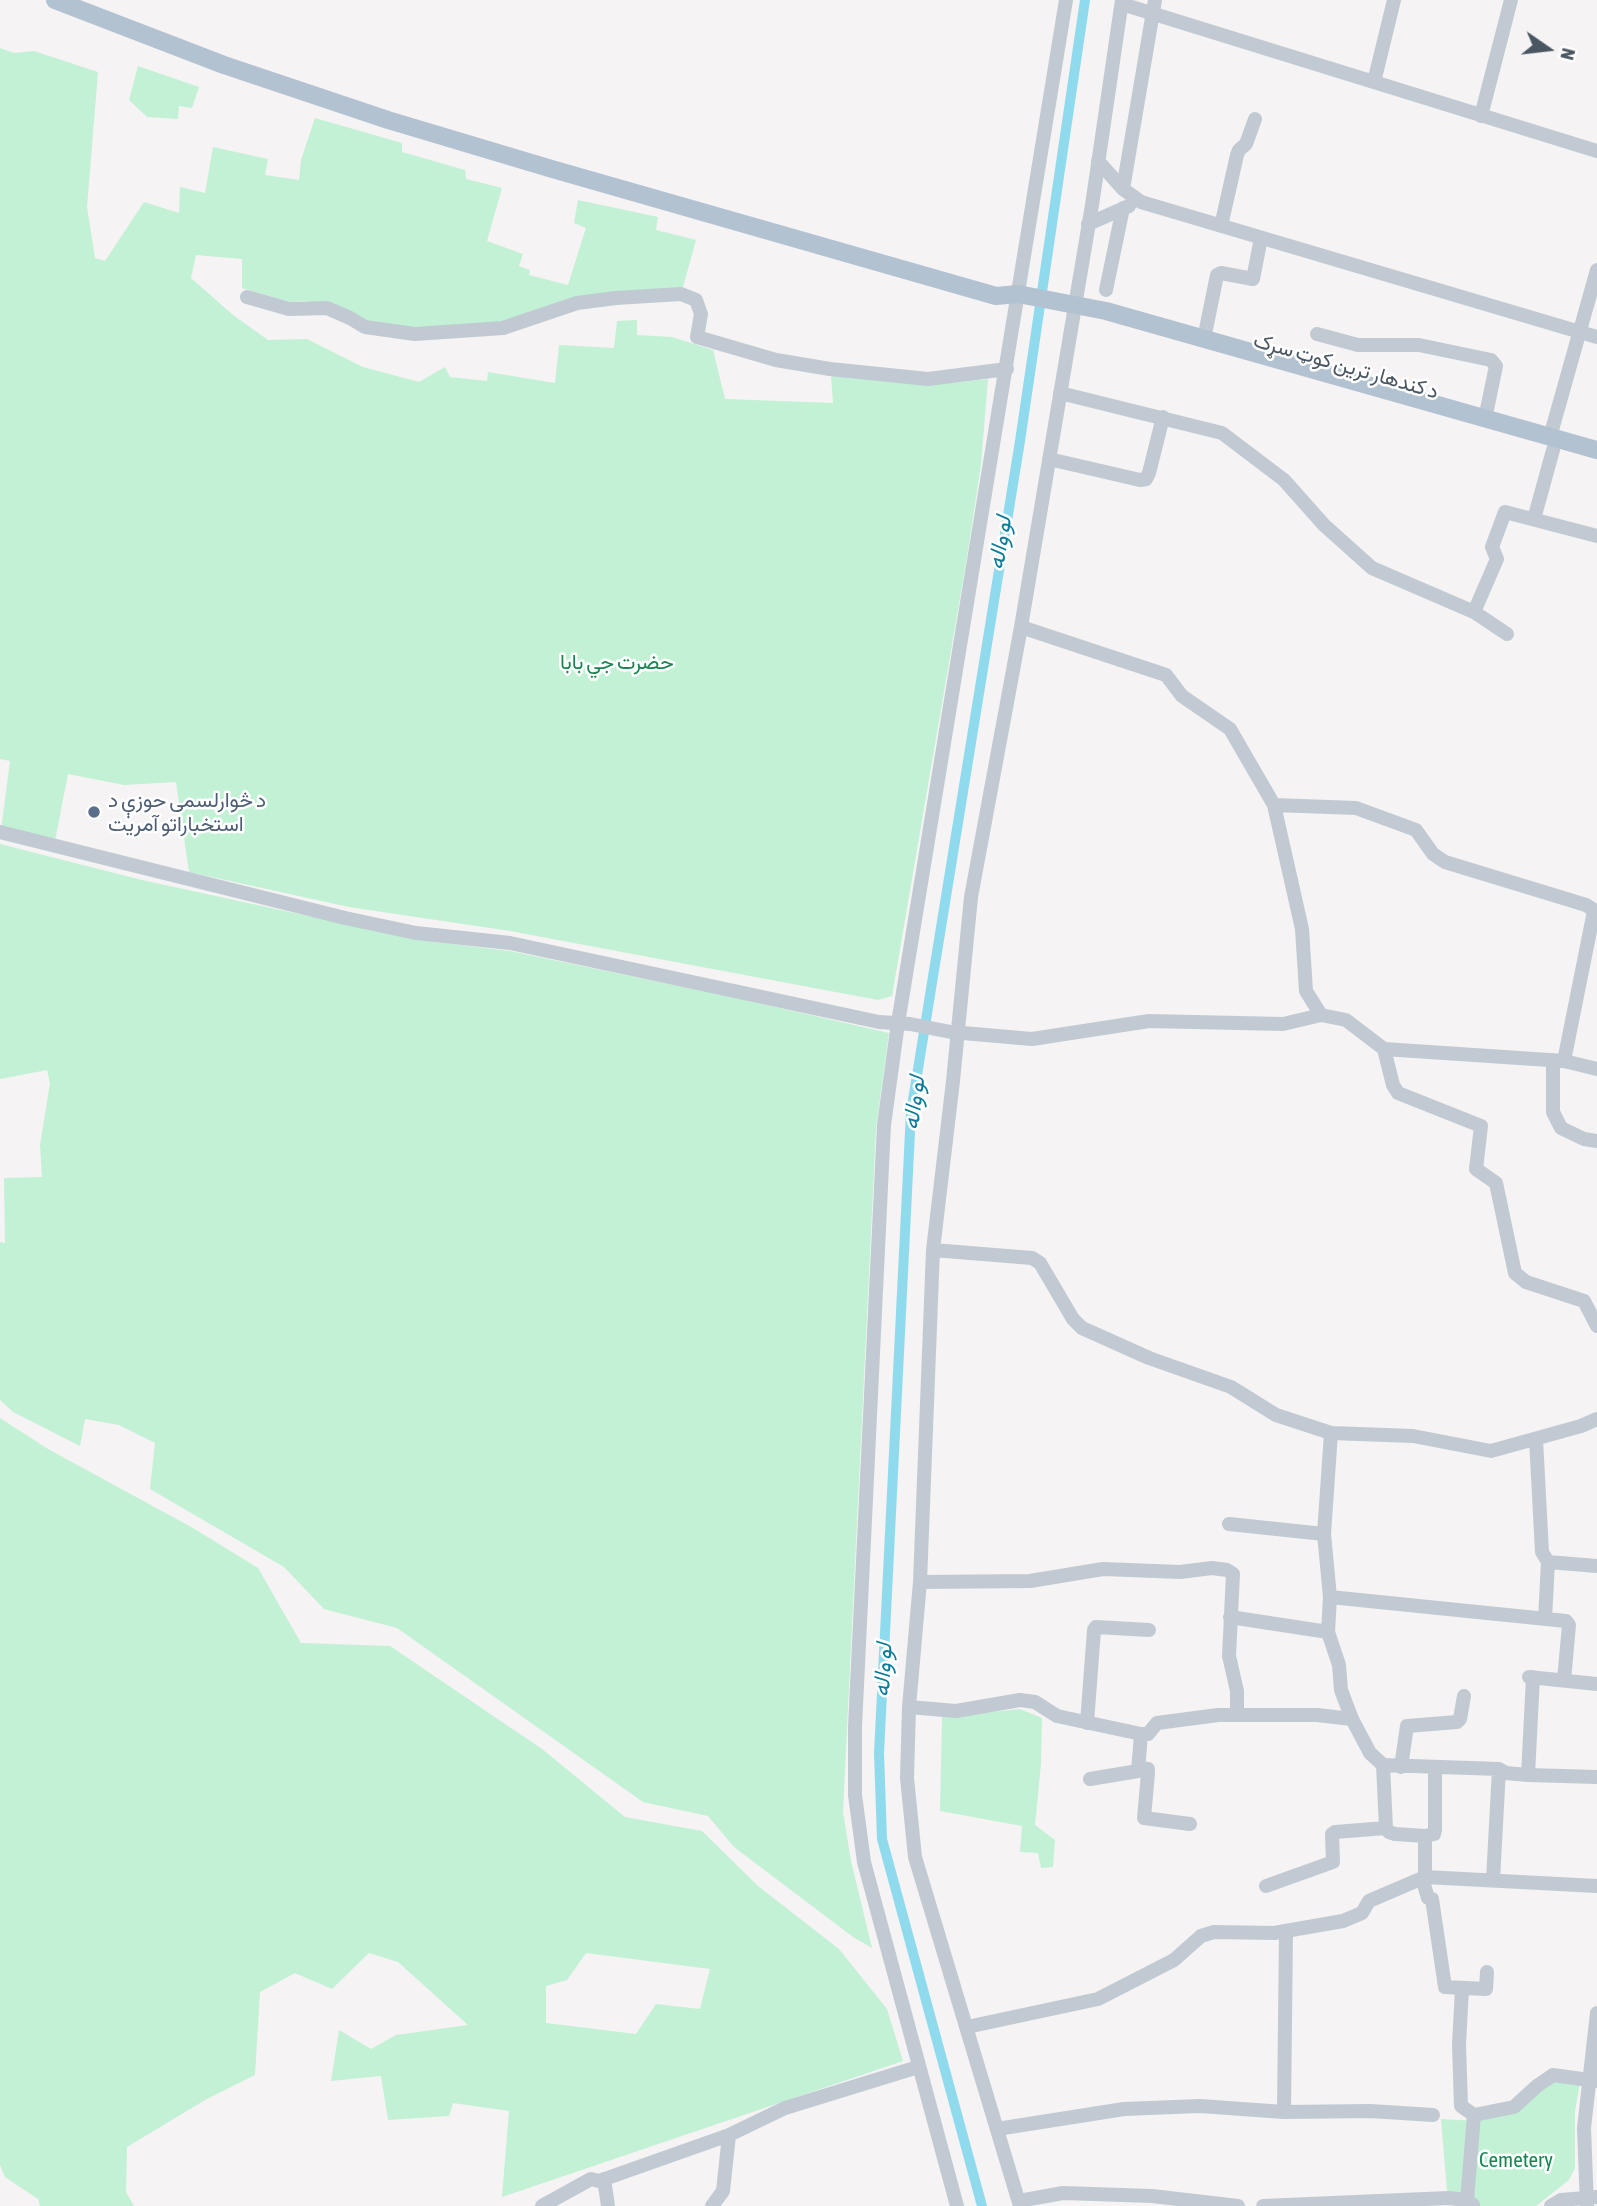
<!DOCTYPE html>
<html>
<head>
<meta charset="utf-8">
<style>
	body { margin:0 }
	#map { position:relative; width:1597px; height:2206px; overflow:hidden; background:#f5f3f3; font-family:"Asap Condensed",sans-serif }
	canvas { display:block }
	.north { position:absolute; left:1513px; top:14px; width:70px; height:70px; -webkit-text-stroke:5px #fff; paint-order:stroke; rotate:104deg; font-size:19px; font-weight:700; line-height:28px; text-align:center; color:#4a5661 }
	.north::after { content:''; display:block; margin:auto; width:24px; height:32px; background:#4a5661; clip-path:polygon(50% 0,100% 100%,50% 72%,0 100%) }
</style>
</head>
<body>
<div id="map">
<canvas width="1597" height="2206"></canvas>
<div class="north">N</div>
</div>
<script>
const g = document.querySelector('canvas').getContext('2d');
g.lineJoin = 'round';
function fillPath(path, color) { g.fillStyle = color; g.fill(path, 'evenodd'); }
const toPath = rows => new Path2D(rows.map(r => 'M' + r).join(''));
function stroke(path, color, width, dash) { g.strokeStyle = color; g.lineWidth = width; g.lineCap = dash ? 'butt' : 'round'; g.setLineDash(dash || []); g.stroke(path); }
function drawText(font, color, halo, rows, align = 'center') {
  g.font = font + ' "Asap Condensed",Vazirmatn,sans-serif'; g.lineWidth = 5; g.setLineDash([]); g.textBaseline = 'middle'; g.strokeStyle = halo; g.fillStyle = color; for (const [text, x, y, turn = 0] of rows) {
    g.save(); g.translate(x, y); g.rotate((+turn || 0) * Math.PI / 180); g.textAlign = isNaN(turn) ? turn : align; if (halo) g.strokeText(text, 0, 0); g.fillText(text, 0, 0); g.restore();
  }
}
fillPath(toPath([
	[0,48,14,53,34,51,98,72,87,207,95,258,105,261,144,202,179,213,180,187,205,193,213,147,268,159,265,175,299,180,301,160,315,118,402,143,402,152,465,170,466,179,502,188,487,241,523,254,519,266,530,270,529,275,568,285,586,228,574,223,578,200,658,217,656,230,696,240,683,287,616,293,501,323,417,327,384,325,366,320,330,304,303,301,290,302,242,288,242,259,196,255,191,278,233,315,268,340,307,339,363,367,419,382,445,367,450,377,487,381,488,372,555,383,559,345,614,348,617,321,637,320,637,335,672,337,713,350,725,399,833,403,831,375,930,385,988,379,981,465,966,563,892,996,878,1000,510,931,349,907,189,872,176,782,124,785,68,774,55,841,1,830,10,761,0,759],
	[138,66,199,87,192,108,179,106,178,119,147,117,129,100],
	[0,844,142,880,419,940,510,951,736,998,889,1033,876,1129,843,1812,851,1861,872,1948,853,1937,734,1847,708,1816,643,1802,397,1628,324,1609,284,1567,150,1489,155,1443,119,1425,85,1419,80,1446,13,1412,0,1400,0,1242,5,1243,4,1178,42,1177,40,1145,50,1083,47,1070,0,1079],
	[0,1418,48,1449,193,1528,258,1568,301,1643,390,1646,542,1749,625,1817,702,1831,758,1886,839,1949,887,2009,903,2061,502,2197,509,2111,453,2103,449,2116,388,2120,381,2076,331,2081,339,2030,371,2049,396,2035,468,2025,398,1962,369,1953,332,1989,295,1973,260,1992,255,2075,205,2100,127,2147,126,2192,134,2206,40,2206,38,2199,5,2177,0,2165],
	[586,1953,710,1969,700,2009,656,2004,636,2034,546,2023,546,1986,567,1980],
	[1020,1709,1042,1718,1041,1764,1035,1825,1055,1840,1053,1867,1041,1868,1038,1853,1020,1852,1022,1826,940,1811,942,1717],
	[1554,2078,1580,2083,1575,2111,1575,2168,1569,2180,1536,2206,1478,2206,1475,2197,1447,2191,1441,2119,1476,2121,1516,2113]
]), '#c3f1d5');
stroke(toPath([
	[982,2206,882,1839,879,1753,911,1112,1020,441,1085,0]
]), '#90daee', 10);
stroke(toPath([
	[1122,4,1597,151],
	[1374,82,1394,0],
	[1481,116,1511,0],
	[1098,161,1123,189,1141,202,1597,337],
	[1123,189,1155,0],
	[1088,224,1129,206],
	[1221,226,1237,155,1239,150,1246,144,1255,119],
	[1106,290,1123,208],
	[247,297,289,309,327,308,350,318,365,327,415,334,503,328,577,303,616,298,681,294,696,300,701,314,697,337,776,360,830,369,928,379,1007,369],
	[1317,334,1358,345,1419,345,1491,360,1496,366,1485,419],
	[1204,339,1217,275,1221,273,1253,279,1261,238],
	[1060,393,1222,433,1284,480,1324,525,1372,568,1474,612,1507,634],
	[1550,437,1597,270],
	[1049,459,1140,480,1146,479,1149,473,1163,417],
	[1534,519,1553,450],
	[1474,612,1497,559,1492,547,1505,512,1597,536],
	[1021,627,1166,675,1182,696,1230,729,1274,805,1302,929,1306,991,1321,1015],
	[1274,805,1356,808,1416,830,1433,854,1445,862,1586,905,1597,912],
	[0,832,345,918,416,933,510,943,879,1022,910,1024,951,1032,1032,1039,1149,1021,1283,1024,1321,1015,1346,1020,1384,1049,1564,1061,1597,1069],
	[1384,1049,1393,1085,1398,1093,1481,1126,1476,1169,1496,1183,1515,1273,1526,1282,1584,1301,1597,1326],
	[1553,1060,1553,1112,1561,1128,1584,1139,1597,1141],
	[1564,1061,1594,911],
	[933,1250,1032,1258,1040,1263,1073,1319,1082,1328,1149,1358,1231,1387,1276,1415,1331,1433,1413,1436,1491,1451,1581,1426,1597,1419],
	[1536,1439,1542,1552,1548,1562,1545,1619],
	[1229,1524,1324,1534,1330,1597,1328,1632,1339,1665,1341,1690,1352,1719,1370,1753,1383,1765,1499,1769,1506,1773,1528,1775,1597,1777],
	[1324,1534,1331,1433],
	[1548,1562,1597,1566],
	[920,1582,1030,1581,1103,1569,1180,1572,1212,1568,1227,1570,1233,1574,1229,1656,1237,1691,1237,1715],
	[1330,1597,1566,1621,1569,1625,1564,1680],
	[1230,1617,1328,1632],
	[1529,1677,1597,1684],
	[909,1707,956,1711,1020,1700,1035,1702,1057,1716,1141,1734,1148,1734,1157,1723,1218,1715,1317,1715,1352,1719],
	[1087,1723,1094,1630,1096,1627,1149,1630],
	[1383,1765,1386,1828,1389,1832,1395,1834,1425,1836,1434,1834,1435,1830,1435,1769],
	[1401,1767,1407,1726,1457,1722,1460,1719,1464,1696],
	[1140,1768,1148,1769,1148,1773,1144,1818,1190,1824],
	[1528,1775,1533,1677],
	[1090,1779,1138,1771,1141,1734],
	[1425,1877,1425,1836],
	[1422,1878,1428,1898,1432,1899,1445,1987,1486,1989,1487,1972],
	[1493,1880,1499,1769],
	[1266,1886,1333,1862,1332,1834,1335,1832,1386,1828],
	[1462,1989,1459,2044,1461,2106,1474,2115,1467,2200],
	[967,2027,1098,1999,1174,1960,1201,1936,1214,1932,1274,1933,1343,1921,1362,1913,1369,1901,1425,1877,1597,1886],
	[1284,2112,1286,1931],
	[1474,2115,1514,2107,1537,2086,1553,2075,1596,2081],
	[997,2129,1124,2109,1200,2106,1284,2112,1370,2111,1433,2115],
	[604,2179,608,2206],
	[1019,2201,1063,2193,1152,2196,1238,2206],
	[542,2206,591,2179,599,2181,729,2135,785,2108,918,2067],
	[712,2206,723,2191,729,2135],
	[957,2206,864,1862,855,1795,855,1727,884,1125,898,1023,1066,0],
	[1020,2206,915,1857,907,1778,909,1707,920,1582,933,1250,953,1081,971,897,1021,627,1092,205,1122,0],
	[1263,2206,1448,2198,1467,2200,1473,2205],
	[1551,2206,1561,2200,1597,2197],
	[1587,2206,1584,2128,1597,2013]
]), '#c1cad2', 14);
stroke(toPath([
	[55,0,224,65,388,120,552,169,996,296,1018,294,1106,311,1597,450]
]), '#b3c2d1', 18);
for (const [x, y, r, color] of [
	[94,812,7,"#5c6f8a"]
]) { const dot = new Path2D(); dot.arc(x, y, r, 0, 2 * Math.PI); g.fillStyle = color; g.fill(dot); stroke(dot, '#fff', 2.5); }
drawText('21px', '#4a5661', '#fff', [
	["د کندهار ترين کوټ سړک",1346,366,16]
]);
drawText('21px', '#17864f', '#fff', [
	["حضرت جي بابا",617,662],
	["Cemetery",1516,2160]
]);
drawText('21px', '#4e5e75', '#fff', [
	["د څوارلسمی حوزې د",108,800],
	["استخباراتو آمريت",108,824]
], 'left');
drawText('italic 23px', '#0c7c9b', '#fff', [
	["لو واله",1000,543,-81],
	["لو واله",914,1103,-83],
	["لو واله",883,1670,-87]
]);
</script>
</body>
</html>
